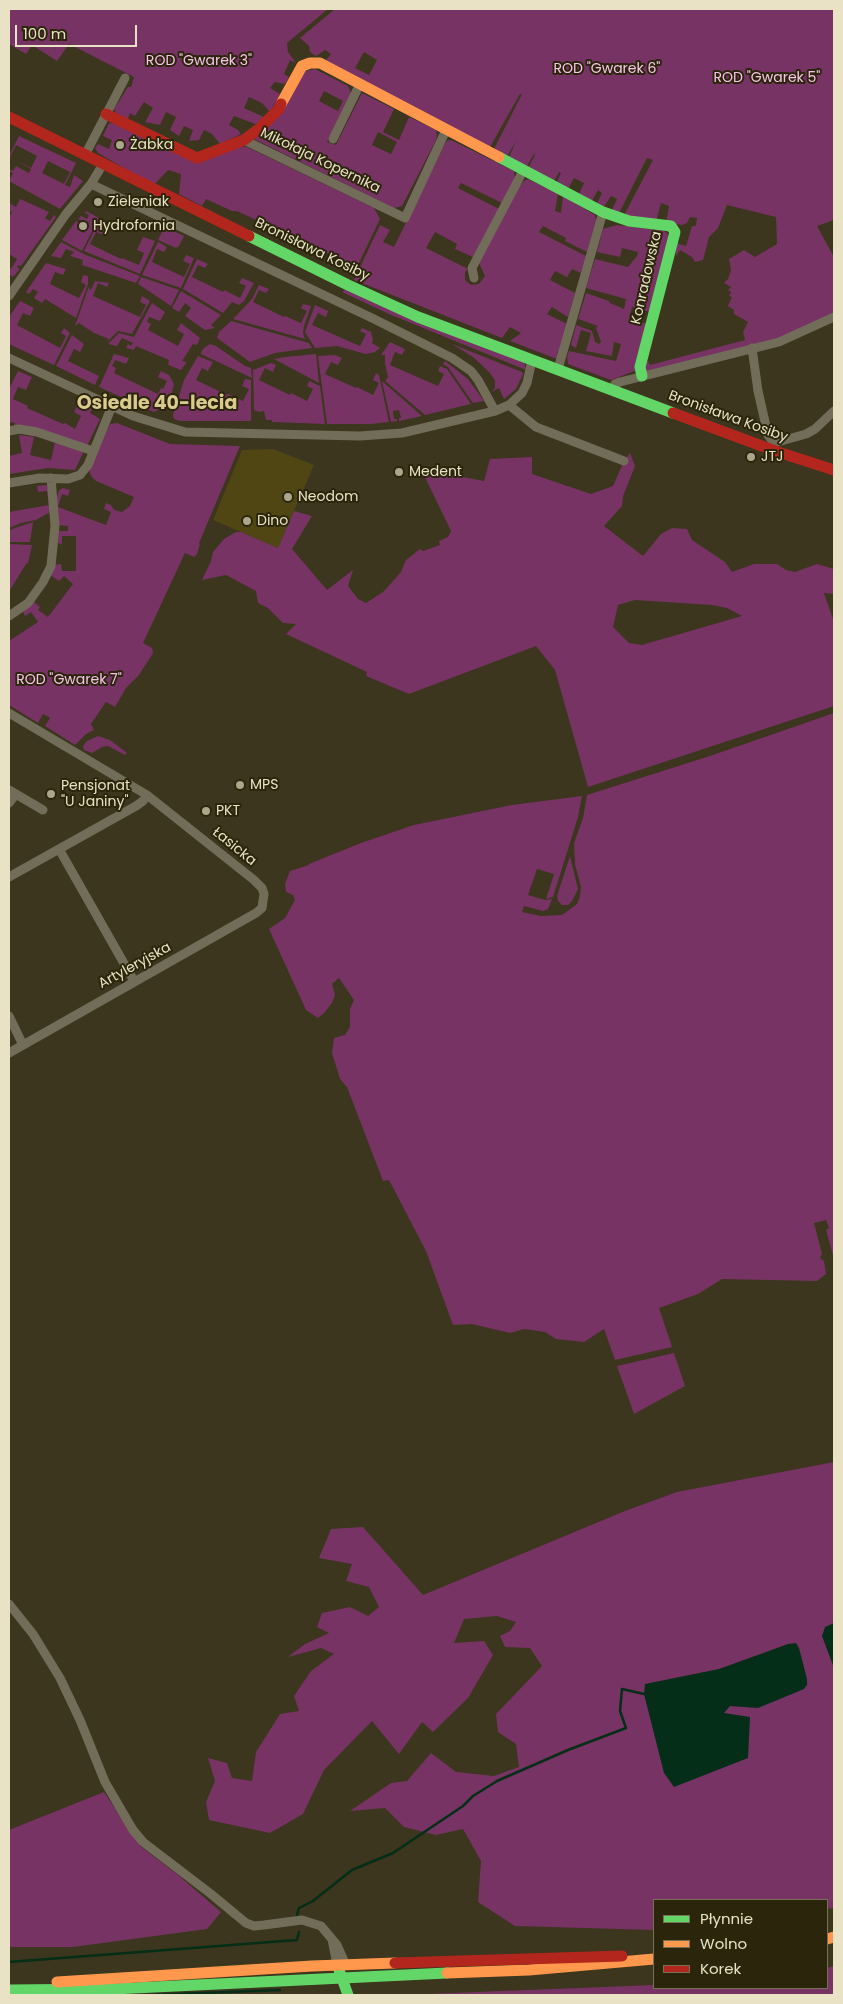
<!DOCTYPE html>
<html>
<head>
<meta charset="utf-8">
<style>
	body { margin:0 }
	#map { position:relative; width:843px; height:2004px; overflow:hidden; background:#3b361d; font-family:Poppins,sans-serif }
	canvas { display:block }
	.frame { position:absolute; inset:0; border:10px solid #e9e2c4; pointer-events:none }
	.legend { position:absolute; left:653px; top:1899px; width:175px; height:90px; box-sizing:border-box; background:#2b250c; border:1px solid #777156; margin:0; padding:6px 9px; list-style:none; font-size:15px; color:#e9e2c4 }
	.legend li { display:flex; align-items:center; gap:10px; height:25px }
	.legend b { width:25px; border:1px solid #777156 }
	.scale { position:absolute; left:15px; top:25px; width:122px; height:22px; box-sizing:border-box; border:2px solid #e9e2c4; border-top:0; padding-left:6px; font-size:15px; line-height:18px; white-space:nowrap; color:#e9e2c4; -webkit-text-stroke:4px #2b250c; paint-order:stroke }
</style>
</head>
<body>
<div id="map">
<canvas width="843" height="2004"></canvas>
<div class="frame"></div>
<ul class="legend">
<li><b style="height:6px;background:#63d668"></b>Płynnie</li>
<li><b style="height:6px;background:#ff974d"></b>Wolno</li>
<li><b style="height:6px;background:#b3261e"></b>Korek</li>
</ul>
<div class="scale">100 m</div>
</div>
<script>
const g = document.querySelector('canvas').getContext('2d');
g.lineJoin = 'round';
function fillPath(path, color) { g.fillStyle = color; g.fill(path, 'evenodd'); }
const toPath = rows => new Path2D(rows.map(r => 'M' + r).join(''));
function stroke(path, color, width, dash) { g.strokeStyle = color; g.lineWidth = width; g.lineCap = dash ? 'butt' : 'round'; g.setLineDash(dash || []); g.stroke(path); }
function drawText(font, color, halo, rows, align = 'center') {
  g.font = font + ' Poppins,sans-serif'; g.lineWidth = 4; g.setLineDash([]); g.textBaseline = 'middle'; g.strokeStyle = halo; g.fillStyle = color; for (const [text, x, y, turn = 0] of rows) {
    g.save(); g.translate(x, y); g.rotate((+turn || 0) * Math.PI / 180); g.textAlign = isNaN(turn) ? turn : align; if (halo) g.strokeText(text, 0, 0); g.fillText(text, 0, 0); g.restore();
  }
}
fillPath(toPath([
	[273,449,314,465,278,548,213,520,242,450]
]), '#504613');
fillPath(toPath([
	[9,9,328,9,287,43,288,52,296,63,290,60,284,74,289,77,285,84,275,82,270,88,280,94,270,112,262,103,249,97,244,108,266,118,258,125,234,116,229,125,238,130,241,134,220,144,212,134,204,130,199,140,189,141,193,130,184,126,179,136,170,130,176,117,166,112,160,125,145,122,153,108,144,102,135,116,130,113,128,119,116,113,114,109,128,87,131,87,134,77,69,44,57,61,32,45,26,54,9,44],
	[335,9,834,9,834,220,817,226,834,257,834,315,778,340,645,372,645,363,648,361,650,365,745,340,743,332,748,322,734,314,734,310,728,306,732,297,729,296,731,292,728,290,731,287,724,283,728,279,731,270,729,259,744,250,755,257,777,244,776,217,727,205,718,228,709,237,703,260,695,262,692,257,680,250,676,256,676,243,686,246,692,226,696,226,697,218,690,217,687,223,682,225,666,223,669,206,661,203,656,222,623,217,653,160,647,158,619,213,612,210,617,199,611,196,604,207,597,203,602,193,598,190,592,201,579,194,584,183,574,178,568,189,556,183,561,173,559,172,554,181,528,168,535,155,534,154,527,166,509,157,516,141,506,158,493,151,522,94,520,94,490,147,325,61,331,54,325,50,316,56,310,52,309,46,300,38],
	[364,52,377,60,369,75,355,68],
	[315,69,348,86,351,93,327,142,336,145,362,93,394,109,383,132,399,140,409,117,436,130,437,136,435,142,402,206,394,208,254,139,305,71],
	[324,91,343,101,338,111,319,101],
	[378,132,397,142,391,154,372,145],
	[109,123,115,124,198,162,240,146,247,147,374,208,380,219,357,267,237,211,232,211,206,199,202,206,179,194,181,174,168,170,154,185,98,153,95,148,98,144,109,149,112,140,103,136],
	[19,136,76,163,65,185,70,187,74,175,83,181,60,209,9,181,13,173,9,171,9,169,13,171,16,166,29,173,31,169,9,156],
	[16,145,37,156,31,168,10,157],
	[48,161,70,172,64,184,42,173],
	[451,140,514,171,515,179,502,203,461,183,458,188,499,209,473,257,455,249,457,244,435,232,426,248,468,269,465,272,465,280,471,285,479,284,485,276,478,261,519,186,524,181,528,179,558,194,555,211,561,213,563,196,595,215,596,220,587,252,565,241,566,238,543,226,539,232,586,256,581,273,572,269,567,277,555,271,550,280,575,293,568,317,552,307,547,314,567,324,557,359,510,341,521,333,510,327,502,338,354,280,380,225,390,230,383,242,394,247,444,145,447,141],
	[20,199,49,212,45,218,50,221,54,215,56,217,21,266,19,265,17,267,20,269,13,277,9,274,9,267,11,269,17,259,9,254,9,217,12,212,9,210,9,203,16,207],
	[86,211,99,218,82,251,62,240,76,221,80,223,77,229,84,233,89,223,78,219,81,216,87,219,89,215,85,213],
	[101,220,109,224,104,235,96,232,90,244,121,259,122,258,139,265,144,253,137,250,143,237,155,241,140,274,84,251,99,221],
	[617,225,664,231,668,234,669,240,651,312,632,307,629,319,648,324,637,370,611,380,568,364,567,357,569,351,616,361,621,344,614,342,612,356,586,351,591,333,581,330,576,348,571,345,576,325,592,331,595,342,599,344,601,342,596,328,598,326,578,319,586,293,609,301,610,303,624,309,626,299,586,288,595,259,628,267,637,256,638,252,622,248,620,257,597,252,603,229],
	[167,228,184,236,179,246,176,248,158,240,162,232],
	[61,242,86,255,140,276,136,283,82,265,83,260,70,256,74,252,66,249,61,258,51,256],
	[158,242,167,247,164,252,157,249,152,262,184,277,190,264,183,261,186,255,194,258,181,288,142,275],
	[197,259,208,264,205,268,198,265,192,277,223,292,224,290,240,298,246,286,239,283,242,278,254,283,244,301,239,305,232,302,223,313,183,289],
	[46,263,66,269,63,275,55,272,50,284,79,298,86,285,81,282,83,275,88,276,88,284,76,318,45,299,42,303,34,298,38,292,33,289,29,294,26,292],
	[141,277,179,290,171,306,138,284],
	[95,281,109,283,107,287,98,283,93,296,140,317,146,305,140,302,142,296,150,301,132,334,118,331,106,343,109,339,94,333,79,323,75,326,89,286,89,289,91,290],
	[259,285,269,289,266,293,259,290,253,302,284,317,285,316,301,323,307,311,301,308,303,304,311,306,304,326,303,333,305,339,233,319,252,299],
	[347,288,524,361,526,370,389,314,342,292],
	[181,291,221,315,211,325,215,328,205,330,185,316,191,308,185,303,179,312,172,308],
	[20,301,34,308,30,316,23,313,17,325,60,348,66,336,61,333,64,328,70,333,54,365,9,344,9,317],
	[152,303,165,312,160,321,149,317,147,322,151,324,148,330,178,346,184,334,177,330,181,323,200,338,197,345,193,344,182,361,187,362,181,370,168,365,169,360,136,346,134,350,126,348,128,344,131,346,133,343,122,338,117,346,108,344,119,333,134,337],
	[315,305,328,311,326,317,318,313,312,325,360,346,366,334,360,331,362,328,371,332,373,340,372,343,380,348,375,352,366,354,337,346,315,348,305,332],
	[231,321,309,343,312,348,275,353,250,362,217,338,219,332],
	[72,335,84,344,80,352,74,349,68,361,99,376,95,385,56,366],
	[390,342,405,349,402,355,395,352,390,365,438,386,444,374,438,371,440,366,447,369,471,404,425,415,385,381,388,377,385,364,385,355,381,355],
	[210,344,216,346,245,366,251,368,252,378,201,354,201,352,204,348],
	[452,344,522,372,523,374,516,389,504,399,499,388,491,392,495,388,495,380,489,372,473,357],
	[114,354,129,358,126,364,115,360,112,366,116,368,114,373,158,394,161,388,163,389,167,381,158,377,161,371,169,375,174,384,169,404,154,412,99,387],
	[316,354,319,383,274,359,285,357],
	[335,355,342,358,338,365,331,362,325,374,356,388,357,387,373,395,379,383,373,380,376,373,379,375,389,422,371,424,327,424,318,356],
	[198,356,213,362,208,371,202,368,196,380,227,395,228,394,243,401,249,389,242,386,245,379,251,380,251,421,180,421,174,419,173,415,184,380],
	[445,361,468,379,484,401,473,403,448,367,443,364],
	[271,363,276,365,273,372,265,368,259,380,290,395,291,393,307,401,313,389,307,386,309,381,320,386,325,424,272,422,272,420,266,420,264,411,259,412,254,410,253,370],
	[18,371,32,377,26,390,18,387,13,399,28,406,27,408,63,424,65,423,75,429,81,416,74,412,80,400,93,406,90,413,100,419,87,446,13,428,15,423,9,422,9,389],
	[382,381,422,416,399,421,399,418,401,418,399,410,393,411,394,419,397,419,397,421,391,422],
	[117,423,170,444,240,446,199,543,200,544,197,554,194,557,185,553,143,643,152,648,153,653,139,675,126,688,115,707,106,702,91,724,94,730,86,734,75,745,45,726,50,718,49,717,43,714,38,723,9,705,9,641,38,622,31,612,25,616,23,612,33,601,40,607,38,610,48,617,73,584,64,576,59,581,50,575,53,565,61,564,62,571,76,571,76,536,62,536,62,544,57,543,57,531,68,531,68,526,57,525,55,507,59,490,63,488,70,490,68,496,62,494,58,507,106,525,111,512,104,509,106,503,111,505,114,510,122,512,130,506,134,497,96,481,91,476,89,470,110,424],
	[19,435,34,437,30,455,51,460,55,442,83,451,83,453,75,470,48,468,9,474,9,456,22,453],
	[630,453,635,466,623,496,622,506,604,526,643,556,661,534,672,528,687,529,692,540,725,562,732,572,754,564,777,564,786,570,795,572,817,564,834,569,834,594,824,593,834,622,834,706,588,787,555,670,536,646,409,694,366,676,367,672,286,634,296,624,283,623,268,608,258,603,256,591,226,575,202,580,211,561,213,552,224,539,236,532,241,532,278,548,294,511,312,516,292,549,327,590,353,570,348,586,358,599,366,603,383,592,394,580,401,572,406,560,420,549,423,551,440,545,439,541,448,537,451,531,421,469,484,481,490,459,532,457,532,474,591,494,613,486,624,461],
	[635,600,712,605,727,608,742,616,642,645,629,643,613,627,618,605],
	[46,485,48,488,50,512,36,520,21,523,9,528,9,512,49,505,47,491,38,492,37,486],
	[33,522,30,542,9,542,9,530],
	[9,544,32,545,28,563,26,564,10,590,9,604],
	[834,713,834,1259,826,1230,829,1228,826,1220,814,1223,822,1254,820,1258,824,1261,826,1274,817,1281,722,1279,698,1294,659,1308,672,1347,615,1360,604,1329,584,1342,556,1339,545,1332,524,1329,510,1333,472,1324,453,1325,426,1251,389,1180,383,1181,347,1087,340,1079,332,1053,334,1038,345,1035,350,1027,350,1009,354,1000,339,978,332,984,335,995,332,1003,324,1013,318,1018,306,1010,269,929,285,918,295,900,293,895,286,892,285,884,290,871,309,865,309,864,361,843,414,825,512,805,582,796,578,817,553,897,546,899,554,874,537,869,528,895,545,900,552,899,548,909,543,911,524,906,522,912,541,916,562,915,577,904,580,896,581,887,575,864,574,843,583,818,587,795,710,756],
	[98,736,110,740,127,753,125,755,108,746,102,747,92,753,84,750,83,746,87,741],
	[570,856,578,889,572,901,568,905,562,905,558,901,557,896],
	[674,1353,685,1386,634,1414,617,1366],
	[834,1462,834,1908,827,1909,827,1900,654,1900,654,1930,515,1926,478,1902,481,1861,463,1829,436,1835,404,1827,385,1808,350,1811,391,1783,407,1781,431,1753,456,1772,494,1776,519,1767,516,1744,498,1732,496,1714,542,1666,530,1648,505,1647,500,1636,510,1631,516,1622,497,1616,464,1619,454,1643,484,1641,493,1655,468,1698,433,1732,422,1722,399,1754,372,1721,324,1770,303,1814,270,1833,209,1820,206,1802,215,1781,208,1758,227,1763,232,1778,252,1781,256,1752,280,1714,299,1711,294,1696,311,1671,334,1654,321,1648,288,1657,305,1644,329,1633,317,1627,322,1613,350,1607,368,1616,379,1607,369,1587,346,1581,352,1564,319,1558,331,1529,363,1527,423,1595,625,1511,677,1492],
	[104,1792,140,1846,178,1875,221,1912,207,1929,73,1947,9,1947,9,1830],
	[834,1966,834,1995,401,1995,654,1985,654,1988,827,1988,827,1968]
]), '#773364');
fillPath(toPath([
	[834,1623,834,1668,822,1636,825,1627],
	[796,1643,799,1648,807,1679,807,1685,804,1689,758,1708,730,1706,724,1713,750,1717,748,1758,674,1787,664,1773,644,1694,645,1684,719,1669,788,1644]
]), '#052e18');
stroke(toPath([
	[297,1915,299,1908,313,1901,352,1870,393,1853,463,1806,473,1796,497,1781,568,1750,626,1728,620,1711,622,1689,644,1694],
	[9,1962,297,1940,299,1932],
	[151,1995,280,1990]
]), '#052e18', 2.5);
stroke(toPath([
	[333,139,360,84],
	[244,140,405,218,446,130],
	[85,155,125,78],
	[91,184,374,319,452,358,471,371,478,380,495,411],
	[474,278,472,268,523,171],
	[9,296,66,214,91,184,103,164],
	[752,348,758,391,768,435,774,443],
	[9,358,133,416,185,432,360,436,402,433,495,411,509,405,522,393,527,383,532,360],
	[558,369,603,212],
	[612,390,615,384,620,382,779,342,834,317],
	[509,405,536,427,624,461],
	[9,431,19,429,37,432,93,451],
	[774,443,806,434,815,429,834,411],
	[9,483,40,478,68,479,80,475,88,465,112,406],
	[9,616,28,603,43,582,51,566,55,526,51,478],
	[9,713,147,795,254,880,262,888,264,894,262,908,256,913,9,1053],
	[9,790,43,810],
	[9,803,16,794],
	[59,849,134,981],
	[9,877,136,806,143,801,147,795],
	[9,1016,23,1045],
	[9,1604,33,1634,60,1678,80,1720,105,1782,133,1830,143,1842,211,1894,246,1923,254,1926,264,1925,302,1920,321,1926,337,1945,346,1965],
	[332,1939,337,1965]
]), '#726d58', 9);
stroke(toPath([
	[499,157,603,212,629,221,671,226,675,232,640,367,642,376],
	[249,236,348,285,418,317,673,413],
	[339,1970,348,1995],
	[9,1990,113,1989,447,1973]
]), '#63d668', 11);
stroke(toPath([
	[281,104,302,66,310,63,320,63,499,157],
	[827,1939,834,1937],
	[447,1973,529,1970,654,1959],
	[57,1982,312,1966,395,1963]
]), '#ff974d', 11);
stroke(toPath([
	[106,114,197,158,244,140,260,128,278,110,281,104],
	[9,117,249,236],
	[673,413,778,452,834,470],
	[395,1963,622,1956]
]), '#b3261e', 11);
for (const [x, y, r, color] of [
	[120,145,5,"#aca68a"],
	[98,202,5,"#aca68a"],
	[83,226,5,"#aca68a"],
	[751,457,5,"#aca68a"],
	[399,472,5,"#aca68a"],
	[288,497,5,"#aca68a"],
	[247,521,5,"#aca68a"],
	[240,785,5,"#aca68a"],
	[51,794,5,"#aca68a"],
	[206,811,5,"#aca68a"]
]) { const dot = new Path2D(); dot.arc(x, y, r, 0, 2 * Math.PI); g.fillStyle = color; g.fill(dot); stroke(dot, '#2b250c', 2); }
drawText('14px', '#f8c4e8', '#2b250c', [
	["ROD \"Gwarek 3\"",199,61],
	["ROD \"Gwarek 6\"",607,69],
	["ROD \"Gwarek 5\"",767,78],
	["ROD \"Gwarek 7\"",69,680]
]);
drawText('14px', '#e9e2c4', '#2b250c', [
	["Żabka",130,145],
	["Zieleniak",108,202],
	["Hydrofornia",93,226],
	["JTJ",761,457],
	["Medent",409,472],
	["Neodom",298,497],
	["Dino",257,521],
	["MPS",250,785],
	["Pensjonat",61,786],
	["\"U Janiny\"",61,802],
	["PKT",216,811]
], 'left');
drawText('14px', '#e9e2c4', '#2b250c', [
	["Mikołaja Kopernika",320,161,26],
	["Bronisława Kosiby",312,250,26],
	["Konradowska",647,278,-77],
	["Bronisława Kosiby",728,417,20],
	["Łasicka",234,847,39],
	["Artyleryjska",135,966,-29]
]);
drawText('bold 19px', '#d9cb8e', '#2b250c', [
	["Osiedle 40-lecia",157,404]
]);
</script>
</body>
</html>
